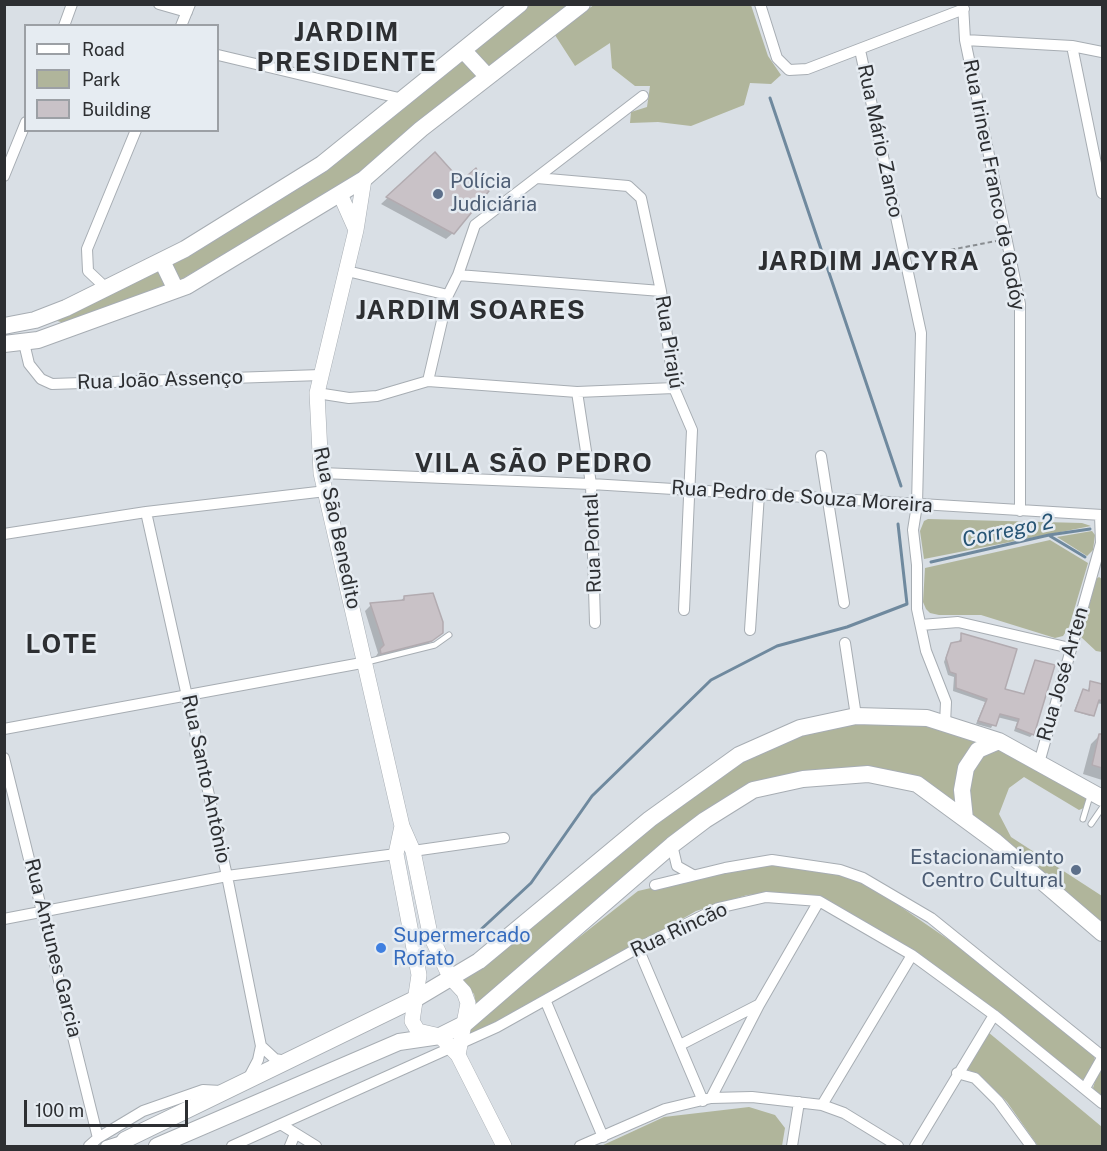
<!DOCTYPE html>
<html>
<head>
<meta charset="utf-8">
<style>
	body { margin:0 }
	#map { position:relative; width:1107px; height:1151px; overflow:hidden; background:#d9dfe5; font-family:"Public Sans",sans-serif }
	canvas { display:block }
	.frame { position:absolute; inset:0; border:6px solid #2d2f32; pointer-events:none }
	.legend { position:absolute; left:24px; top:24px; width:195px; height:108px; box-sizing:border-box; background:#e6ecf2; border:2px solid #9ca0a5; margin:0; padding:8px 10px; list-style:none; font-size:18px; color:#2d2f32 }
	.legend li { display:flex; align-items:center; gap:12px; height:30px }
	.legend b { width:30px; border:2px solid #9ca0a5 }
	.scale { position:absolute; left:24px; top:1100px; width:164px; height:27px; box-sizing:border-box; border:3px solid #2d2f32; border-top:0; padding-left:8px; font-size:18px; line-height:21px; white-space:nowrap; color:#2d2f32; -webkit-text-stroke:4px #e6ecf2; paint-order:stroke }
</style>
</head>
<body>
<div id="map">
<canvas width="1107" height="1151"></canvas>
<div class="frame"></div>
<ul class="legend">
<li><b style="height:8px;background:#fff"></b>Road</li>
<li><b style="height:16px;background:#b0b59b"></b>Park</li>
<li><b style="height:16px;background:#c9c2c7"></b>Building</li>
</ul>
<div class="scale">100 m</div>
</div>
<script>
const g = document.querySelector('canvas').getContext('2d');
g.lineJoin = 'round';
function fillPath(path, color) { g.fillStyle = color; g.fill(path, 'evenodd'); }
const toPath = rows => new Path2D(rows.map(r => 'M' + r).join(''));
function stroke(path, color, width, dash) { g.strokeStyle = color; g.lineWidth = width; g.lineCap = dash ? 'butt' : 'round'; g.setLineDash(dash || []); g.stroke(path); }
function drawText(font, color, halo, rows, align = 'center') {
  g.font = font + ' "Public Sans",sans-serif'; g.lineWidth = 5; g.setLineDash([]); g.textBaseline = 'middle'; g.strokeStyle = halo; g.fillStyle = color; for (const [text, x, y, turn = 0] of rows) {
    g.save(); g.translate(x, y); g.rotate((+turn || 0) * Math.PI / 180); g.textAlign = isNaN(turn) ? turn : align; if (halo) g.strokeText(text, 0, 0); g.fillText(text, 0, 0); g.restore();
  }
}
fillPath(toPath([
	[528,5,574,5,490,70,469,52],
	[594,5,751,5,768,56,781,75,771,84,750,83,744,105,691,126,658,122,630,123,631,112,647,107,650,86,635,86,612,68,610,43,575,66,553,32],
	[463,56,481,76,351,180,180,280,167,263],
	[160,267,170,289,64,323,54,320],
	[928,519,1082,523,1091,526,924,559,920,531,924,521],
	[1092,531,1095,535,1093,550,1087,556,1057,537],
	[1050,540,1088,563,1069,627,1063,636,1055,638,981,615,939,615,930,613,926,609,923,602,925,568],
	[1099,577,1102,579,1102,652,1096,651,1081,637,1096,579],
	[857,720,912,721,988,740,972,749,961,808,876,771,732,796,477,1009,474,994,459,978,650,825,741,759,802,732],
	[998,744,1086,792,1086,807,1079,810,1024,777,1009,788,999,814,1011,837,1102,896,1102,925,968,817,972,764],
	[766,865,800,866,832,872,872,887,965,951,1092,1050,1096,1063,1090,1075,1080,1081,894,940,826,899,779,893,747,895,696,911,535,1004,466,1037,470,1023,638,891,715,873],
	[988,1032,1102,1127,1102,1146,1038,1146,1007,1102,984,1079,967,1069],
	[1102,1068,1102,1098,1093,1088,1097,1075],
	[749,1107,775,1115,785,1128,782,1146,601,1146,664,1117]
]), '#b0b59b');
fillPath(toPath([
	[435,154,453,233,446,239,381,204],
	[405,597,441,633,424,647,374,659,378,653,365,611,371,605,400,601],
	[962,635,1003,690,1023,695,1035,662,1033,734,1030,737,1014,731,1017,722,997,717,991,728,976,724,985,702,953,691,954,677,948,675,944,662,949,648,958,643],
	[1091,683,1102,685,1102,704,1096,703,1090,716,1074,711,1081,694,1087,692],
	[1101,734,1102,735,1102,780,1083,774,1091,744]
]), '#0003');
stroke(toPath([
	[770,98,901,486],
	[1050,536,1085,557],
	[931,562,1049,535,1090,529],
	[476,934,531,883,592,796,711,680,777,646,847,627,907,604,898,524]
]), '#6f899e', 3);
const building = toPath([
	[435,152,461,181,476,168,489,191,454,234,386,197,435,152],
	[433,593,443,622,443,633,432,641,381,654,380,649,384,645,370,603,404,600,404,596,433,593],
	[961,633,1017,649,1005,689,1024,694,1035,660,1055,665,1034,735,1016,728,1019,719,1000,714,996,726,978,721,987,699,956,688,956,674,950,672,946,658,951,643,961,641,961,633],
	[1090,681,1102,684,1102,701,1099,700,1094,716,1075,711,1083,689,1089,691,1090,681],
	[1099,734,1102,734,1102,768,1092,765,1099,734]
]);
fillPath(building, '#c9c2c7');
stroke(building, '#b2abb0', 1.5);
const service = toPath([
	[367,662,435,645,449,635],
	[1083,819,1090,796],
	[1091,824,1102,808]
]);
const minor = toPath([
	[159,4,187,12],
	[760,4,777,58,789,70,807,69,964,9],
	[963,4,965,40,1020,304,1020,511],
	[64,26,72,4],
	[181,26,190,4],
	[965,40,1072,46,1102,52],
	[1072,46,1102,193],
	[860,50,921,333,917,505,913,530,917,565,917,609,926,651,946,702,945,724],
	[218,55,403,99],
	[4,176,26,122],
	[537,178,628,186,641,198,661,291,674,388,692,430,684,610],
	[347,271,448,295],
	[458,275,661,291],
	[106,288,88,271,87,249,136,130],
	[24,343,29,364,41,379,52,384,321,375],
	[428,381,577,392,674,388],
	[577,392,591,484,595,623],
	[317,393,349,398,377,396,428,381,448,295,458,275,475,225,643,96],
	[821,456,844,603],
	[321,473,591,484,1102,515],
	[146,512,227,876,261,1046,258,1060,248,1079],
	[4,534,146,512,326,491],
	[921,625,958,622,1070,648],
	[750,630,759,494],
	[845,643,856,716],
	[4,729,367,662],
	[4,758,98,1138],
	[1039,763,1101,543,1100,515],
	[672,845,677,866,693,875],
	[413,851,504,838],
	[655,885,725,868,772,860,840,870,863,878,931,918,1102,1056],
	[4,919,227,876,396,854],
	[638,948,703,1101],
	[546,1002,603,1137],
	[680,1045,758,1005],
	[261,1046,275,1059,286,1061],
	[957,1073,975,1078,998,1101,1031,1146],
	[1085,1088,1102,1058],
	[711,1098,759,1005,819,901],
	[822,1105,912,955],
	[282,1125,316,1146],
	[89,1146,98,1138,143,1111,203,1090,221,1091],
	[106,1146,125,1140],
	[232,1146,497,1027,638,948,718,908,766,897,819,901,912,955,994,1015,1102,1103],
	[290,1146,295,1134],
	[580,1146,665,1109,711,1098,752,1097,822,1105,844,1113,898,1146],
	[792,1146,799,1102],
	[915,1146,994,1015]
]);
const secondary = toPath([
	[364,179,356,230,317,393,321,473,402,826,413,851,430,934,450,977,464,992,468,1003,458,1055],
	[340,194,356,230],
	[402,826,396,854,419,975,412,1021,418,1031,440,1036,458,1055,504,1146]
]);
const primary = toPath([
	[463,50,488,77],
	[162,261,176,290],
	[4,326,35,320,66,308,185,249,322,164,520,4],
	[4,344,38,340,187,286,364,179,421,129,582,4],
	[965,819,962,790,966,768,978,750,999,741],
	[121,1146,125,1140,417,998,479,961,650,819,739,755,800,728,856,716,927,718,999,741,1102,798],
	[157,1146,399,1042,440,1036,466,1023,672,845,705,820,753,790,803,779,868,774,917,784,996,842,1102,933]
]);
stroke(service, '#a7adb3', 7);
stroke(minor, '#a7adb3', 12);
stroke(secondary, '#a7adb3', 16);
stroke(primary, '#a7adb3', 18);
stroke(toPath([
	[914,257,996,241]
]), '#898d91', 2, [4.5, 3]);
stroke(service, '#fff', 5);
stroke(minor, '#fff', 10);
stroke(secondary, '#fff', 15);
stroke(primary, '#fff', 16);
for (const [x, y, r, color] of [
	[438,194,6,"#5c6f8a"],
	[1076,870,6,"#5c6f8a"],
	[381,948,6,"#3f7fe0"]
]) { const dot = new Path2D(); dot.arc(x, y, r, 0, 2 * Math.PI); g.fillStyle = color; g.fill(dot); stroke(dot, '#e6ecf2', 2); }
drawText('20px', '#2d2f32', '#e6ecf2', [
	["Rua Mário Zanco",880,141,78],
	["Rua Irineu Franco de Godóy",994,185,79],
	["Rua Pirajú",669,342,81],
	["Rua João Assenço",160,380,-2],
	["Rua Pedro de Souza Moreira",802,497,4],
	["Rua São Benedito",337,528,78],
	["Rua Pontal",593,543,-92],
	["Rua José Arten",1063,674,-74],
	["Rua Santo Antônio",206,779,78],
	["Rua Rincão",679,930,-25],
	["Rua Antunes Garcia",53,948,76]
]);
drawText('20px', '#4e5e75', '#e6ecf2', [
	["Polícia",450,182],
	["Judiciária",450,205],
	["Estacionamiento",1064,858,"right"],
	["Centro Cultural",1064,881,"right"]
], 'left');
drawText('20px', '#366cbe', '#e6ecf2', [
	["Supermercado",393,936],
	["Rofato",393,959]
], 'left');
drawText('italic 21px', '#265474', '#e6ecf2', [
	["Corrego 2",1008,531,-12]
]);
g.letterSpacing = '1.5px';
drawText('bold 26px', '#2d2f32', '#e6ecf2', [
	["JARDIM",347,33],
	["PRESIDENTE",347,63],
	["JARDIM JACYRA",869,262],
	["JARDIM SOARES",471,311],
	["VILA SÃO PEDRO",534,464],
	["LOTE",62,645]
]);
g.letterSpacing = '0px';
</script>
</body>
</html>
